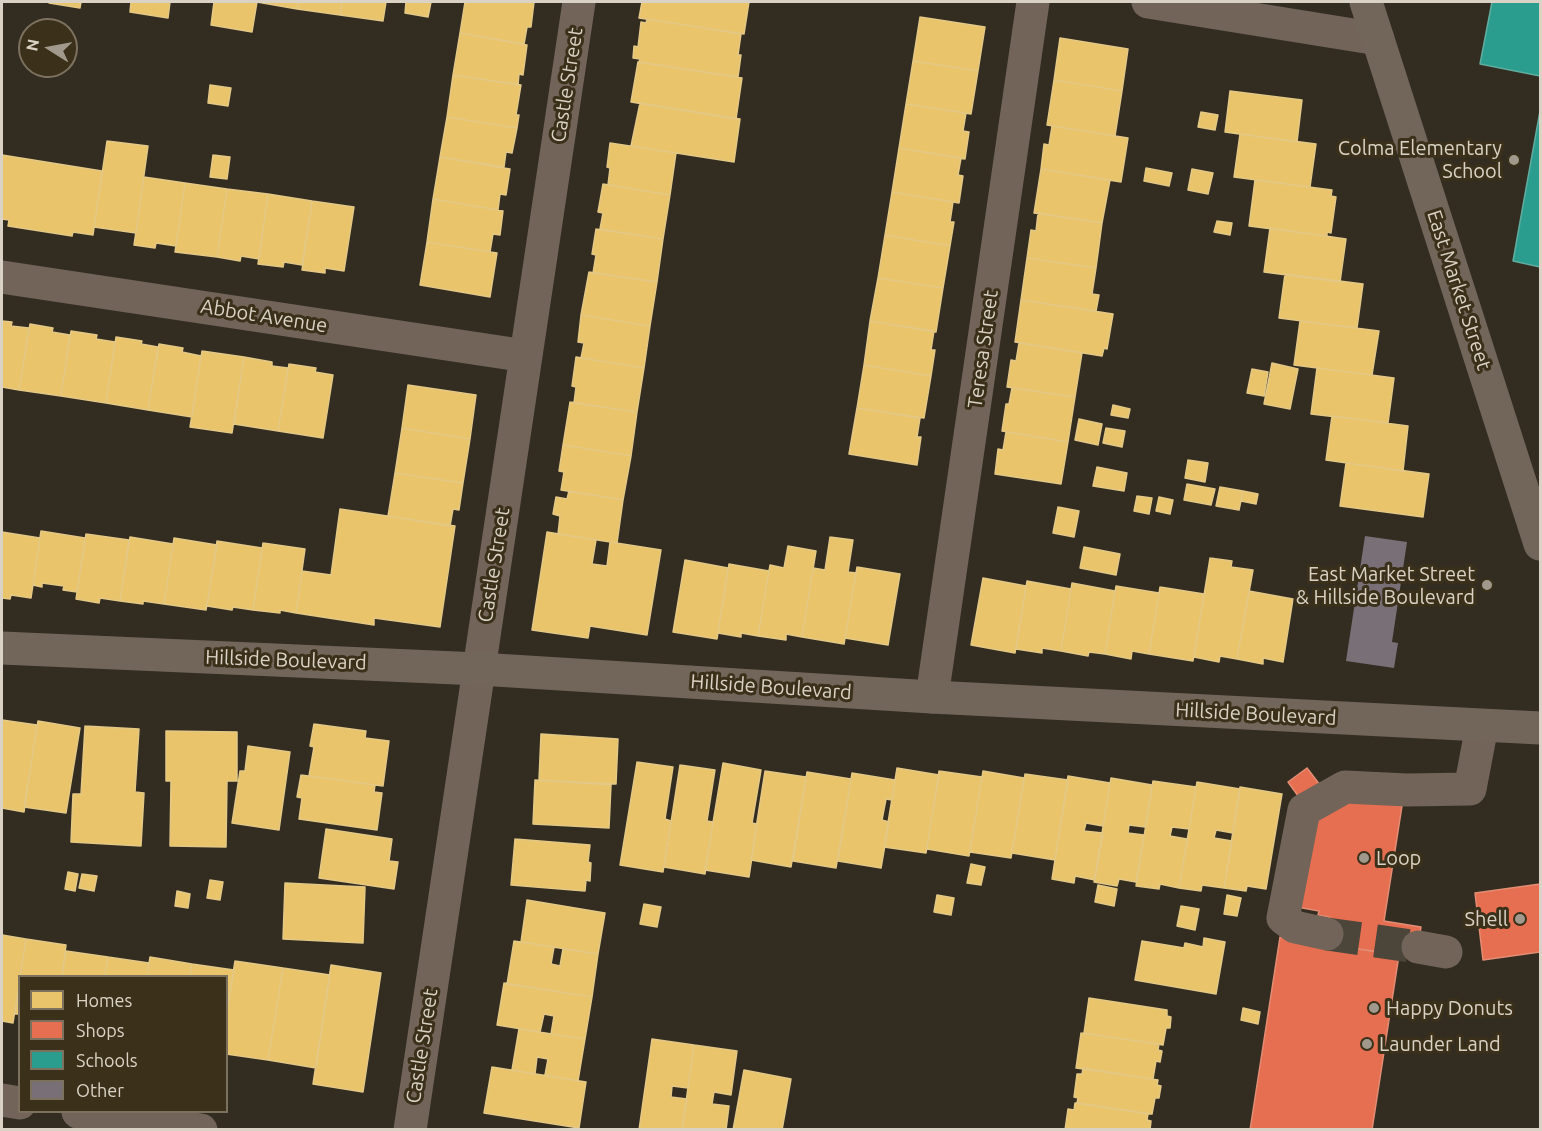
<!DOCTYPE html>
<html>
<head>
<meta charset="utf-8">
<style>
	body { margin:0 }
	#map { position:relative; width:1542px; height:1131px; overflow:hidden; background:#332d21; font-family:Ubuntu,sans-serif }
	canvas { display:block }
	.frame { position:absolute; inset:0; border:3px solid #dad3c5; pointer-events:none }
	.legend { position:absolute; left:18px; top:975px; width:210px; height:138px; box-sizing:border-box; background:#3b3019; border:2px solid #7b715e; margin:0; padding:8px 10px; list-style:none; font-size:18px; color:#dad3c5 }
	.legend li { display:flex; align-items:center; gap:12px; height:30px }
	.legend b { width:30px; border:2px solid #7b715e }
	.north { position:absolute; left:18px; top:18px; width:60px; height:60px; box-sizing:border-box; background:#3b3019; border:2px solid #7b715e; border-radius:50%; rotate:281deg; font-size:16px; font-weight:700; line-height:24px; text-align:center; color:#dad3c5 }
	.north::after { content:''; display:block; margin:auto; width:21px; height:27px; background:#a0998c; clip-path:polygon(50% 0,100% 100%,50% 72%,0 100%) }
</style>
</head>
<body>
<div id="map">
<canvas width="1542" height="1131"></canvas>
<div class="frame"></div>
<ul class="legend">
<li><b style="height:16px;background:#e9c46a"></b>Homes</li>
<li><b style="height:16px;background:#e76f51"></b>Shops</li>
<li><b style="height:16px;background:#2a9d8f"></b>Schools</li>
<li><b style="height:16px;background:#786f77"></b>Other</li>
</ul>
<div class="north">N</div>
</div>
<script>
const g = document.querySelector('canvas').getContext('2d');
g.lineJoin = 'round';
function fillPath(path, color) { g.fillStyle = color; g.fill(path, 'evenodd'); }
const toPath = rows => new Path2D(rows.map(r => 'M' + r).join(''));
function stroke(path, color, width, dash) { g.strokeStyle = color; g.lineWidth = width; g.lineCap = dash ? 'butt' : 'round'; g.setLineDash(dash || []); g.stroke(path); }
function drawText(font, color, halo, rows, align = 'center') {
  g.font = font + ' Ubuntu,sans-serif'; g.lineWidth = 6; g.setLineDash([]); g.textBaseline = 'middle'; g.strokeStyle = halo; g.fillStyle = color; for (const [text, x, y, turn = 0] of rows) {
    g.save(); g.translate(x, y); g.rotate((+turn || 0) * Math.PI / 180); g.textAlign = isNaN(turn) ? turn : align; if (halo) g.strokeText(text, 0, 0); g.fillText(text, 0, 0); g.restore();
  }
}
const homes = toPath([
	[49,2,81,2,80,8,49,3,49,2],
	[131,2,170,2,168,18,130,12,131,2],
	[214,2,257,2,252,32,211,25,214,2],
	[257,2,299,2,297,9,257,2],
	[299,2,342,2,340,15,297,9,299,2],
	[342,2,386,2,383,21,340,15,342,2],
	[406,2,431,2,428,17,405,13,406,2],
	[465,2,534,2,531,27,527,27,524,44,460,33,465,2],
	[642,2,749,2,744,34,639,18,642,2],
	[920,17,985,27,978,71,913,61,920,17],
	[647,19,741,34,738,55,741,55,738,77,639,62,640,59,633,58,634,46,638,47,641,22,646,23,647,19],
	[460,33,527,45,523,75,519,74,518,85,453,75,460,33],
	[1060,38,1128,49,1122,91,1054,80,1060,38],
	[913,61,978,71,971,114,906,104,913,61],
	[638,62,742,78,736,119,631,102,638,62],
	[453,75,521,85,516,115,519,115,517,128,447,117,453,75],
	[1054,80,1122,91,1115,136,1047,125,1054,80],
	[210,85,231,88,228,106,208,103,210,85],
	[1230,91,1302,100,1297,142,1225,132,1230,91],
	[640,103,740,119,734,162,631,146,640,103],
	[906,104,966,113,963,131,969,132,965,159,899,148,906,104],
	[1201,112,1218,115,1215,130,1198,127,1201,112],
	[447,117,517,128,512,153,506,152,504,167,440,157,447,117],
	[1052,126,1128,138,1121,182,1041,169,1044,144,1049,145,1052,126],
	[1240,134,1316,144,1310,187,1234,177,1240,134],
	[107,141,148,146,136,233,94,227,107,141],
	[610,143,676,153,670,195,608,185,610,168,607,167,610,143],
	[899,148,961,158,958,175,963,176,959,203,892,192,899,148],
	[2,155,102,171,93,235,73,232,72,236,8,226,9,220,2,219,2,155],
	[213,155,230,157,227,179,210,177,213,155],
	[440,157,510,169,506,195,500,194,498,210,433,199,440,157],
	[1146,168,1172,173,1169,186,1144,181,1146,168],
	[1041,169,1110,180,1102,223,1034,213,1041,169],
	[1192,169,1213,173,1208,194,1188,190,1192,169],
	[144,177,185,183,176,246,156,243,155,248,134,245,144,177],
	[1255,180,1332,190,1331,196,1336,197,1331,233,1327,232,1327,236,1249,226,1255,180],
	[185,183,227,189,217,257,175,252,185,183],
	[603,184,670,195,663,239,600,229,603,213,598,212,603,184],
	[227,189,268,194,259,259,241,256,240,261,217,257,227,189],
	[892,192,953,202,950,222,954,222,950,246,885,235,892,192],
	[268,194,312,201,302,265,284,262,283,267,258,264,268,194],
	[433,199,503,211,500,235,493,234,490,252,427,242,433,199],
	[312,201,354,207,344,271,325,268,325,273,302,270,312,201],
	[1038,213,1102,223,1096,268,1027,258,1031,230,1036,231,1038,213],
	[1217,221,1232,223,1230,235,1214,232,1217,221],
	[1270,228,1346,239,1340,282,1264,272,1270,228],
	[596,229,663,239,657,282,593,273,596,255,592,254,596,229],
	[885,235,950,246,943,288,878,278,885,235],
	[427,242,497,253,490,297,420,285,427,242],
	[1027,258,1096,268,1092,294,1099,295,1096,311,1021,300,1027,258],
	[589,272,657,282,650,326,581,315,589,272],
	[1285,274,1363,284,1357,328,1279,318,1285,274],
	[878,278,943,288,936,332,870,321,878,278],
	[1021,300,1113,314,1107,349,1104,348,1102,356,1015,342,1021,300],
	[581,315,650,326,644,368,581,358,584,343,578,342,581,315],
	[2,321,12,322,11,326,29,328,19,390,2,387,2,321],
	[870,321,934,331,931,350,935,350,931,376,864,365,870,321],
	[1300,321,1379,331,1372,375,1294,365,1300,321],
	[30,324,53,328,52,332,70,335,61,396,19,390,30,324],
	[71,331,97,335,96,339,115,342,106,403,61,396,71,331],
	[116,337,142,341,141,344,158,347,148,410,106,403,116,337],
	[1019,343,1082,353,1075,397,1007,387,1011,360,1016,361,1019,343],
	[159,344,183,348,182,352,201,356,192,417,148,410,159,344],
	[202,351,244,357,232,433,190,427,202,351],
	[244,357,272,362,272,366,288,368,278,431,234,424,244,357],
	[576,357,644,368,637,412,574,403,576,387,572,386,576,357],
	[1272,363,1298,369,1290,409,1264,404,1272,363],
	[289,364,316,368,315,372,333,375,323,438,278,431,289,364],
	[864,365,931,376,924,418,857,408,864,365],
	[1317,368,1394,378,1388,423,1311,414,1317,368],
	[1252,369,1268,372,1264,396,1247,393,1252,369],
	[408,385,476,395,470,439,402,428,408,385],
	[1012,388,1075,397,1068,442,1002,431,1006,404,1009,404,1012,388],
	[570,402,637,412,631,456,563,445,570,402],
	[1113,405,1130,409,1128,418,1111,415,1113,405],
	[857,408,920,418,917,437,921,437,917,465,849,454,857,408],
	[1332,416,1408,426,1403,471,1326,460,1332,416],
	[1079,419,1102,424,1098,445,1075,440,1079,419],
	[402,428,470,439,463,483,395,473,402,428],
	[1106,428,1125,431,1122,447,1103,443,1106,428],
	[1006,432,1068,442,1061,484,995,474,998,449,1003,450,1006,432],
	[563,445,631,456,623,500,561,490,564,472,559,471,563,445],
	[1188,460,1208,463,1205,482,1185,478,1188,460],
	[1346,463,1429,474,1423,517,1340,506,1346,463],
	[1097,467,1127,473,1124,491,1093,486,1097,467],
	[395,473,463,483,459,510,453,509,450,526,388,516,395,473],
	[1187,484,1215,489,1211,505,1184,500,1187,484],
	[1220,487,1243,491,1239,510,1216,506,1220,487],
	[569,491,623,500,617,543,558,534,560,516,553,514,556,497,567,499,569,491],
	[1243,491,1258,494,1256,504,1241,501,1243,491],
	[1137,496,1152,498,1149,514,1134,511,1137,496],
	[1159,497,1173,500,1170,514,1156,511,1159,497],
	[1058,507,1079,511,1074,537,1053,533,1058,507],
	[340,509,455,526,440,627,374,618,374,625,296,613,302,571,331,575,340,509],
	[41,531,85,538,77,592,63,590,64,586,42,583,42,587,33,585,41,531],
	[2,532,40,538,31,598,11,595,10,599,2,598,2,532],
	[547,532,596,540,592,564,607,566,610,542,661,550,647,635,590,626,588,638,532,630,547,532],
	[86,534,129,540,120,601,100,598,99,603,76,599,86,534],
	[130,537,173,544,164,604,143,601,143,604,120,601,130,537],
	[830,537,853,540,848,572,856,573,844,644,802,637,813,568,825,570,830,537],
	[174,538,217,545,206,610,164,604,174,538],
	[217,541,262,548,253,610,233,607,232,610,207,606,217,541],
	[263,543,305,549,296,613,280,610,280,613,253,610,263,543],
	[788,546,816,551,802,637,786,634,786,640,758,636,770,565,784,568,788,546],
	[1084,547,1120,554,1116,575,1080,568,1084,547],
	[1210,558,1232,561,1231,567,1253,570,1237,659,1220,656,1219,662,1194,657,1210,558],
	[685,560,728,568,717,639,673,632,685,560],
	[729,564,769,571,758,636,741,633,741,637,718,633,729,564],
	[857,567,900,574,888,645,845,638,857,567],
	[983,578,1026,586,1015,653,971,645,983,578],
	[1027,581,1071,589,1061,651,1042,648,1042,653,1016,649,1027,581],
	[1072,583,1115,591,1105,654,1089,652,1088,656,1061,651,1072,583],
	[1116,586,1159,593,1149,654,1132,651,1131,659,1105,654,1116,586],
	[1160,587,1204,594,1193,661,1149,654,1160,587],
	[1249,591,1293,599,1283,662,1263,658,1263,664,1237,659,1249,591],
	[2,720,37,725,24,812,2,808,2,720],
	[38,721,80,728,66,813,24,807,38,721],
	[314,724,366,731,365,738,389,741,383,786,309,776,314,747,310,746,314,724],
	[85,726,139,729,135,792,144,793,141,846,71,842,73,794,81,794,85,726],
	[166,731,237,732,237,781,227,781,226,847,170,846,171,781,166,781,166,731],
	[541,734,618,739,616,784,539,780,541,734],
	[248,746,290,752,279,830,232,823,240,771,245,771,248,746],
	[637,762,673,767,665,819,671,821,663,872,620,865,637,762],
	[723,763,761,770,752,823,757,824,749,877,705,870,723,763],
	[680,765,715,770,707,821,713,822,705,874,664,867,680,765],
	[897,768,939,775,926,853,884,847,897,768],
	[765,771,806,777,791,867,751,860,765,771],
	[939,771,982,777,969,856,927,849,939,771],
	[983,771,1024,778,1011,858,970,852,983,771],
	[807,772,851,779,836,868,793,861,807,772],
	[852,773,895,780,892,800,886,799,882,820,889,822,881,868,838,861,852,773],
	[1025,774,1068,780,1055,860,1012,853,1025,774],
	[301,775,375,785,374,792,382,793,377,830,299,819,302,798,297,797,301,775],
	[1068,776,1110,783,1103,826,1086,823,1084,831,1103,833,1095,880,1075,876,1074,883,1052,879,1068,776],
	[1111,778,1152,785,1145,827,1129,825,1128,833,1144,835,1136,882,1119,879,1117,886,1094,882,1111,778],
	[535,780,611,785,609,828,533,824,535,780],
	[1153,781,1196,787,1189,829,1172,827,1170,836,1187,839,1179,888,1160,884,1159,889,1136,886,1153,781],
	[1197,782,1240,789,1233,833,1216,830,1214,838,1232,841,1224,888,1202,885,1201,891,1179,888,1197,782],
	[1240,787,1282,794,1266,889,1247,886,1246,891,1224,888,1240,787],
	[326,829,392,839,389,861,398,862,394,889,319,878,326,829],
	[515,839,590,845,588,862,591,863,590,881,586,880,585,891,511,885,515,839],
	[971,864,985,867,981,885,967,883,971,864],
	[68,872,78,874,75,891,65,889,68,872],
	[82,874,97,876,94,891,79,888,82,874],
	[210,880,223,882,220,900,207,898,210,880],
	[285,883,365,887,363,943,283,939,285,883],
	[1098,885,1117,889,1114,906,1095,902,1098,885],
	[177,891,190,894,188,908,175,906,177,891],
	[937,895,954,898,951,915,934,912,937,895],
	[1227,895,1241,898,1237,916,1224,914,1227,895],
	[527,900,605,913,598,954,521,942,527,900],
	[644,904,661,907,657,927,640,924,644,904],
	[1181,906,1199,909,1195,930,1177,926,1181,906],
	[2,935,26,939,13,1023,2,1021,2,935],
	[1204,938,1225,942,1216,994,1135,980,1142,941,1184,948,1185,943,1203,947,1204,938],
	[26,939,66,945,62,976,20,976,26,939],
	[514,941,554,947,551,964,560,966,563,949,598,954,592,997,507,984,514,941],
	[66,951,108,957,105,976,62,976,66,951],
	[108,957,149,963,147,976,105,976,108,957],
	[150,957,192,964,190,976,147,976,150,957],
	[235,961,283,968,268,1060,226,1054,226,1016,235,961],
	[192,964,234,970,226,1016,226,976,190,976,192,964],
	[331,965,381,973,363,1092,313,1084,331,965],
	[283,968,330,975,316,1068,268,1060,283,968],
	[20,983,20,1014,15,1014,20,983],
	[504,983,592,997,585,1039,551,1034,554,1016,544,1014,540,1032,497,1025,504,983],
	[1089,998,1167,1010,1167,1016,1171,1017,1170,1028,1166,1028,1163,1045,1084,1033,1089,998],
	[1243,1008,1260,1012,1258,1024,1241,1020,1243,1008],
	[519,1029,585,1039,578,1081,545,1075,548,1059,537,1057,535,1074,512,1070,519,1029],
	[1081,1033,1159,1044,1158,1050,1162,1051,1160,1062,1156,1061,1153,1079,1076,1068,1081,1033],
	[652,1039,694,1045,688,1088,672,1086,671,1097,687,1099,682,1130,639,1130,652,1039],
	[694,1045,737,1051,731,1095,714,1092,712,1104,729,1106,726,1130,682,1130,694,1045],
	[492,1067,586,1082,579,1128,484,1113,492,1067],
	[1083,1068,1158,1080,1157,1085,1161,1086,1159,1098,1155,1098,1152,1114,1077,1103,1078,1098,1074,1097,1077,1074,1082,1074,1083,1068],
	[744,1070,791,1079,782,1130,733,1130,744,1070],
	[1075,1103,1148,1114,1147,1120,1151,1121,1150,1130,1065,1130,1068,1109,1074,1110,1075,1103]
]);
fillPath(homes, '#e9c46a');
stroke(homes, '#e4c885', 1.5);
const shops = toPath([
	[1307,768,1320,785,1301,800,1288,782,1307,768],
	[1341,797,1402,806,1384,921,1421,927,1416,958,1325,944,1329,917,1318,915,1319,911,1297,907,1310,822,1341,797],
	[1540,884,1540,952,1483,960,1475,893,1540,884],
	[1280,937,1399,955,1372,1130,1250,1130,1280,937]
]);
fillPath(shops, '#e76f51');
stroke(shops, '#e38d74', 1.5);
const schools = toPath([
	[1492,2,1540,2,1540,76,1480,64,1492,2],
	[1540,111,1540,267,1513,261,1540,111]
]);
fillPath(schools, '#2a9d8f');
stroke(schools, '#5fad9f', 1.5);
fillPath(toPath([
	[1365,536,1407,542,1392,642,1398,643,1394,668,1346,661]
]), '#786f77');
stroke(toPath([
	[1327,934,1418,947]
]), '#4c463a', 33, [33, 16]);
stroke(toPath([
	[1148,2,1378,39],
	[2,277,526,356],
	[932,697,1033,2],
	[1327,934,1295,927,1283,918,1304,810,1345,787,1407,790,1470,789,1482,726],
	[1418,947,1446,952],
	[2,1100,20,1103],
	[78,1112,201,1130],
	[410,1130,579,2]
]), '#726459', 33);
stroke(toPath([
	[1366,2,1540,544],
	[2,648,479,669,932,697,1540,728]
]), '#72665a', 33);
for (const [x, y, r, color] of [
	[1514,160,6,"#a0998c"],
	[1487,585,6,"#a0998c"],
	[1364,858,6,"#a0998c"],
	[1520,919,6,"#a0998c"],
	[1374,1008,6,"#a0998c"],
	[1367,1044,6,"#a0998c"]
]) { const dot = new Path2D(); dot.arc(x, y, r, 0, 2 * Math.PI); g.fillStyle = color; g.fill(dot); stroke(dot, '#3b3019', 2); }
drawText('20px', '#dad3c5', '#3b3019', [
	["Castle Street",567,85,-81],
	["East Market Street",1459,290,72],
	["Abbot Avenue",264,316,9],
	["Teresa Street",983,349,-82],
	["Castle Street",494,565,-81],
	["Hillside Boulevard",286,660,2],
	["Hillside Boulevard",771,687,4],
	["Hillside Boulevard",1256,714,3],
	["Castle Street",422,1046,-81]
]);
drawText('20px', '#dad3c5', '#3b3019', [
	["Colma Elementary",1502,148],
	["School",1502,171],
	["East Market Street",1475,574],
	["& Hillside Boulevard",1475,597],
	["Loop",1376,858,"left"],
	["Shell",1508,919],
	["Happy Donuts",1386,1008,"left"],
	["Launder Land",1379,1044,"left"]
], 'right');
</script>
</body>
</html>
